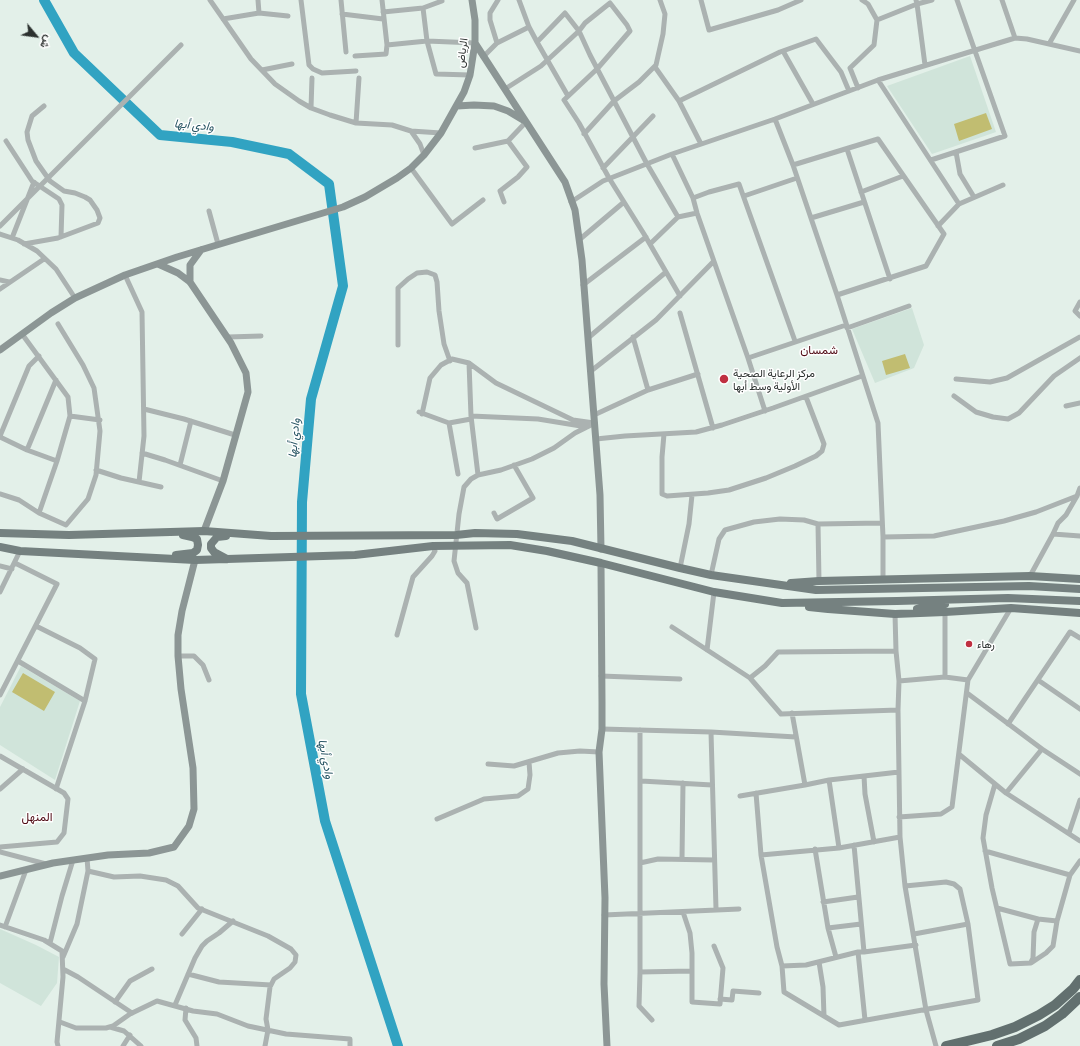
<!DOCTYPE html>
<html>
<head>
<meta charset="utf-8">
<style>
	body { margin:0 }
	#map { position:relative; width:1080px; height:1046px; overflow:hidden; background:#e3f0e9; font-family:Barlow,Vazirmatn,sans-serif }
	canvas { display:block }
	.north { position:absolute; left:16px; top:16px; width:40px; height:40px; -webkit-text-stroke:3px #fff; paint-order:stroke; rotate:119deg; font-size:11px; font-weight:700; line-height:16px; text-align:center; color:#2c312f }
	.north::after { content:''; display:block; margin:auto; width:14px; height:18px; background:#2c312f; clip-path:polygon(50% 0,100% 100%,50% 72%,0 100%) }
</style>
</head>
<body>
<div id="map">
<canvas width="1080" height="1046"></canvas>
<div class="north">ش</div>
</div>
<script>
const g = document.querySelector('canvas').getContext('2d');
g.lineJoin = 'round';
function fillPath(path, color) { g.fillStyle = color; g.fill(path, 'evenodd'); }
const toPath = rows => new Path2D(rows.map(r => 'M' + r).join(''));
function stroke(path, color, width, dash) { g.strokeStyle = color; g.lineWidth = width; g.lineCap = dash ? 'butt' : 'round'; g.setLineDash(dash || []); g.stroke(path); }
function drawText(font, color, halo, rows, align = 'center') {
  g.font = font + ' Barlow,Vazirmatn,sans-serif'; g.lineWidth = 3; g.setLineDash([]); g.textBaseline = 'middle'; g.strokeStyle = halo; g.fillStyle = color; for (const [text, x, y, turn = 0] of rows) {
    g.save(); g.translate(x, y); g.rotate((+turn || 0) * Math.PI / 180); g.textAlign = isNaN(turn) ? turn : align; if (halo) g.strokeText(text, 0, 0); g.fillText(text, 0, 0); g.restore();
  }
}
fillPath(toPath([
	[970,56,996,132,932,154,887,86],
	[912,308,924,345,914,368,875,383,852,329],
	[21,666,80,701,55,780,0,745,0,707],
	[0,929,36,945,59,957,57,983,41,1006,0,983]
]), '#d0e4da');
fillPath(toPath([
	[986,113,992,129,959,141,954,124],
	[905,354,910,368,886,375,882,361],
	[23,673,55,692,44,711,12,692]
]), '#c1bd71');
stroke(toPath([
	[44,0,74,53,160,135,232,142,289,154,329,184,343,286,311,399,302,502,301,694,325,821,398,1046]
]), '#31a3c2', 10);
stroke(toPath([
	[210,0,251,59,275,84,299,101,311,108,330,115,356,123,392,125,411,131],
	[258,0,259,13],
	[301,0,309,65,313,69,322,73,356,71],
	[341,0,346,52],
	[382,0,387,45],
	[519,0,529,27,537,42,568,96],
	[701,0,709,30,778,10,801,0],
	[916,0,917,4,925,65],
	[1002,0,1015,38],
	[423,8,427,41,436,74,470,75],
	[383,12,423,8,442,1],
	[342,14,383,19],
	[223,19,259,13,288,16],
	[877,20,917,4,932,0],
	[537,42,565,13,579,31,590,55,647,164,678,217],
	[497,43,490,20,490,13,498,0],
	[1049,44,1074,0],
	[783,51,813,104],
	[355,56,386,54,387,45,427,41,475,43],
	[483,57,497,43,529,27],
	[655,67,679,101,701,144],
	[262,70,292,64],
	[878,80,959,204],
	[858,88,850,68,874,45,877,20,868,4,862,0],
	[505,89,541,66,579,31,585,23,610,3,627,25,630,31,597,69,564,100,579,123,609,178,644,234,680,296],
	[679,101,780,52,816,39,841,72,849,91],
	[311,108,312,78],
	[775,119,793,165,837,295,878,423,883,537,883,579],
	[356,123,359,78],
	[584,134,614,101,639,82,656,65,663,34,665,14,660,0],
	[6,141,32,181,59,199,62,205,61,237],
	[475,148,508,141,526,122],
	[847,149,890,279],
	[956,152,960,174,974,197],
	[672,154,693,198,697,213,748,358,765,411],
	[424,155,420,144,411,131,441,133],
	[931,160,1005,136,957,0],
	[793,165,878,139,944,234,926,266,837,295],
	[411,168,452,224,483,200],
	[603,168,653,116],
	[861,192,903,176],
	[744,196,797,178],
	[693,198,709,192,739,184,795,341],
	[504,202,500,191,518,177,527,167,508,141],
	[571,202,603,181,672,154,775,119,878,80,1015,38,1027,39,1080,51],
	[209,211,218,244],
	[811,218,864,202],
	[0,226,181,45],
	[938,226,959,204,1003,185],
	[0,234,18,240,37,251,56,269,75,298],
	[12,238,34,182],
	[579,240,624,202],
	[24,244,58,238,98,223,100,218,97,210,90,200,85,197,75,193,64,191,50,181,36,161,28,140,27,132,32,116,44,106],
	[650,244,678,217,697,213],
	[125,275,142,312,144,436,139,482],
	[0,280,9,282],
	[583,285,646,237],
	[0,289,44,259],
	[1080,302,1075,311,1080,316],
	[680,313,713,428],
	[847,328,909,306],
	[22,334,68,397,70,416,57,461,39,513],
	[228,337,261,336],
	[633,337,648,390],
	[588,338,666,272],
	[398,345,398,288,408,279,417,273,427,272,435,275,437,282,439,311,444,344,450,361],
	[748,358,846,325],
	[469,363,471,416,478,475],
	[591,371,656,320,713,262],
	[956,379,990,382,1007,378,1080,337],
	[954,396,976,412,993,417,1008,419,1019,413,1054,376,1080,358],
	[1066,406,1080,403],
	[144,409,184,419,235,435],
	[419,412,449,423,471,419],
	[422,414,430,378,441,365,452,359,469,363,496,383,573,420,594,423],
	[594,415,648,390,698,374],
	[70,416,100,420],
	[471,416,538,419,587,427],
	[449,423,458,474],
	[664,434,662,457,662,494,667,496,708,493,729,490,766,478,795,466,816,456,822,451,824,444,806,397],
	[0,436,29,366,39,356],
	[0,437,27,450,57,461],
	[596,439,625,436,696,432,722,425,773,408,862,376],
	[27,450,56,380],
	[142,453,165,460,223,481],
	[180,465,191,421],
	[96,470,121,478,161,487],
	[0,494,19,500,39,513,66,525,88,499,96,475,100,431,94,388,83,365,58,324],
	[494,513,497,519,533,498,514,465],
	[818,524,882,523],
	[1053,534,1080,536],
	[883,537,934,536,1004,521,1036,512,1077,496],
	[0,566,12,569],
	[680,568,689,524,692,495],
	[711,575,719,539,725,530,754,522,780,519,804,520,818,524,819,581],
	[1030,576,1053,534,1058,523,1066,515,1077,496,1080,488],
	[0,592,20,551],
	[945,612,945,677],
	[895,614,896,651,899,681,898,710,900,837,905,886,926,1010,936,1046],
	[36,626,80,648,95,659,85,701,56,789],
	[672,627,750,678,781,714,898,710],
	[476,628,467,583,458,573,454,561,459,514,464,487,471,479,478,475,501,470,532,459,554,448,575,433,595,423],
	[397,635,413,577,432,556,435,551,433,546],
	[707,650,714,592],
	[178,656,194,656,203,665,209,680],
	[18,661,85,701],
	[601,676,680,679],
	[750,678,765,666,778,652,896,651],
	[1038,680,1080,709],
	[899,681,945,677,968,680],
	[967,693,1042,749,1080,774],
	[0,695,57,584,15,563],
	[792,713,805,785],
	[1008,724,1070,632,1080,638],
	[602,729,711,732,796,737],
	[640,730,640,972,639,1006,652,1020],
	[711,732,716,909],
	[960,755,1006,793,1080,841],
	[0,756,64,793,68,799,64,833,57,842,0,847],
	[488,764,514,766,558,753,580,751,599,752],
	[864,776,865,794,874,842],
	[829,780,839,848],
	[641,781,712,785],
	[995,784,986,815,983,838,992,888,1010,964,1031,963,1046,953,1053,946,1057,921,1070,875,1080,861],
	[0,789,23,769],
	[756,793,761,855,777,947,782,966,784,992,839,1025,978,1000,968,924,960,889,954,884,946,882,905,886],
	[1006,793,1042,749],
	[740,796,805,785,829,780,899,772],
	[899,817,941,814,952,807,968,680,1011,608],
	[437,819,484,799,518,796,528,789,530,775,529,762],
	[1069,833,1080,800],
	[854,845,864,952],
	[815,849,828,928,836,957],
	[985,851,1070,875],
	[0,852,46,864],
	[761,855,839,848,900,837],
	[682,859,683,783],
	[640,863,658,859,714,860],
	[88,871,114,877,140,876,166,880,178,886,198,908,268,936,291,949,296,955,295,962,290,968,274,979,270,987,266,1019,268,1030,265,1046],
	[823,902,858,897],
	[997,908,1038,919,1057,921],
	[683,912,690,933,692,953,692,1002,720,1004,723,968,714,946],
	[604,915,739,909],
	[0,925,44,940,62,951,63,977,57,1042,58,1046],
	[5,927,26,870],
	[828,928,861,924],
	[182,934,202,909],
	[914,934,968,924],
	[50,943,62,896,73,860],
	[858,952,865,1020],
	[63,957,77,924,88,871,87,858],
	[819,962,823,987,824,1016],
	[1031,962,1033,958,1034,932,1038,919],
	[782,966,806,965,858,952,864,952,916,945],
	[63,969,78,977,132,1013],
	[640,972,691,971],
	[188,974,219,982,271,985],
	[720,999,732,1000,733,991,759,993],
	[115,1002,130,981,152,969],
	[175,1005,195,958,202,946,207,941,219,933,233,921],
	[186,1008,185,1020,196,1038,197,1046],
	[60,1022,76,1028,106,1028,113,1026,130,1014,157,1001,193,1011,217,1014,248,1026,286,1034,350,1039,350,1046],
	[110,1027,124,1031,141,1046],
	[123,1046,130,1035]
]), '#abb2b1', 5);
stroke(toPath([
	[475,43,565,182,575,210,582,260,600,495,601,549],
	[457,106,474,105,494,106,508,111,523,120],
	[158,264,178,273,190,282,231,343,246,373,248,392,223,481,204,531],
	[190,282,190,265,201,250],
	[0,350,51,313,75,298,125,275,177,257,343,207,365,197,397,178,411,168,424,155,441,133,464,92,470,75,475,43,475,20,472,0],
	[601,563,602,703,602,729,599,752,605,898,604,984,607,1046],
	[0,876,53,863,108,855,149,853,174,847,189,826,194,809,193,768,181,689,178,656,178,635,182,611,195,560]
]), '#8c9695', 7);
stroke(toPath([
	[0,533,69,535,204,531,271,536,456,535,475,533,517,534,572,541,680,568,711,575,816,590,1029,586,1080,589],
	[226,536,217,537,211,544,211,548,214,552,227,559],
	[0,547,20,551,195,560,355,555,433,546,510,545,547,551,601,563,714,592,782,603,897,601,1008,598,1080,601],
	[176,555,193,553,197,550,198,545,197,539,192,537,183,535],
	[791,583,819,581,1030,576,1080,579],
	[809,607,828,609,895,614,945,612,1011,608,1080,613],
	[917,609,945,604]
]), '#758180', 8);
stroke(toPath([
	[946,1046,992,1035,1015,1027,1039,1015,1055,1005,1073,989,1080,980],
	[997,1046,1019,1039,1045,1026,1062,1014,1080,997]
]), '#62706f', 10);
for (const [x, y, r, color] of [
	[724,379,5,"#bf2f40"],
	[969,644,4,"#bf2f40"]
]) { const dot = new Path2D(); dot.arc(x, y, r, 0, 2 * Math.PI); g.fillStyle = color; g.fill(dot); stroke(dot, '#fff', 1.5); }
drawText('11px', '#2c312f', '#fff', [
	["الرياض",462,53,-83]
]);
drawText('11px', '#2c312f', '#fff', [
	["مركز الرعاية الصحية",733,373],
	["الأولية وسط أبها",733,386],
	["رهاء",977,644]
], 'left');
drawText('italic 12px', '#295664', '#fff', [
	["وادي أبها",194,125,5],
	["وادي أبها",294,438,-85],
	["وادي أبها",326,759,79]
]);
drawText('12px', '#4f0913', '#fff', [
	["شمسان",819,350],
	["المنهل",37,817]
]);
</script>
</body>
</html>
